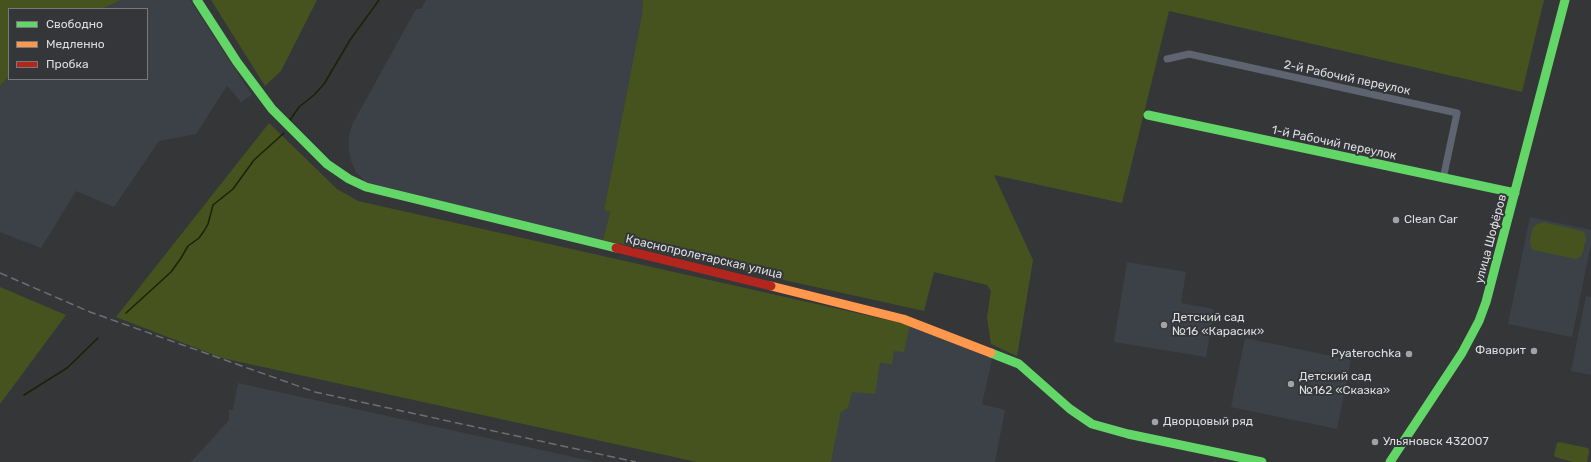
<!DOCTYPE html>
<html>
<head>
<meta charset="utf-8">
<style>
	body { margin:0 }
	#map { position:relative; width:1591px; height:462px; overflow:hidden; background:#353638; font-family:Rubik,sans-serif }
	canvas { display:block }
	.legend { position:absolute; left:8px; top:8px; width:140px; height:72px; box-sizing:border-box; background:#343639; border:1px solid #77797b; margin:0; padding:5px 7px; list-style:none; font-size:12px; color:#dcdddf }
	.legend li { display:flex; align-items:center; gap:8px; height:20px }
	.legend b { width:20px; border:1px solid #77797b }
</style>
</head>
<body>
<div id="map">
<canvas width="1591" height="462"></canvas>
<ul class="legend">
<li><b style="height:5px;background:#63d668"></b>Свободно</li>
<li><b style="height:5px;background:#ff974d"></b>Медленно</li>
<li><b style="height:5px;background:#b3261e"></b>Пробка</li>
</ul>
</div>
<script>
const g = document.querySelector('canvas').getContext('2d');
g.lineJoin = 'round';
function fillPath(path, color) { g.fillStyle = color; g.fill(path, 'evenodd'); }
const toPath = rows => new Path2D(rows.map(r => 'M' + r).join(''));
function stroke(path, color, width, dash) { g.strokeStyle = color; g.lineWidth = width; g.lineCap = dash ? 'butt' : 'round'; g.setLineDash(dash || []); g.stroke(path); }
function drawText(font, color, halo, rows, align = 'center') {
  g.font = font + ' Rubik,sans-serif'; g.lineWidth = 4; g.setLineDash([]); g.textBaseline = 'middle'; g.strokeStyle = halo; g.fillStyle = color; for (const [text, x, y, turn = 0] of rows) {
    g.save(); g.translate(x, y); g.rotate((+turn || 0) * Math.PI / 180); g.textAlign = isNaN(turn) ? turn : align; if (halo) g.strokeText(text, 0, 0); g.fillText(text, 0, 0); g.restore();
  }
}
fillPath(toPath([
	[121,0,190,0,252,95,241,102,227,86,196,134,159,141,114,207,76,191,41,248,0,232,0,86,9,76,9,79,147,79,147,9,102,9],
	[426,0,643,0,642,14,604,210,610,212,603,240,557,230,366,182,356,172,351,161,349,150,349,136,352,125,416,9,421,9],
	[1530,217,1591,230,1591,244,1572,337,1508,324],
	[1127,262,1186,272,1181,303,1214,309,1206,357,1114,342],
	[1586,296,1591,297,1591,375,1571,371],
	[910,325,992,359,982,404,1005,410,995,462,831,462,841,412,848,408,852,391,894,351],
	[1245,338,1351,360,1337,429,1231,407],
	[238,383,596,462,191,462,229,420,229,410,233,410]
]), '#3c4148');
fillPath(toPath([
	[0,0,121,0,102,9,9,9,9,76,0,86],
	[211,0,317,0,281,71,265,86],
	[643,0,1544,0,1522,92,1169,11,1122,203,994,175,1033,260,1017,356,991,344,987,317,991,291,987,285,934,272,924,311,603,240,610,212,604,210,642,14],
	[269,123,337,189,358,201,910,325,904,352,894,351,892,364,880,363,875,394,852,392,848,408,841,412,831,462,697,462,222,358,116,317],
	[1543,222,1582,231,1585,234,1586,239,1583,252,1580,257,1576,259,1571,258,1533,250,1531,247,1530,241,1532,230,1534,226],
	[0,287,66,315,0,404],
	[1559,442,1588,448,1589,451,1587,462,1573,462,1555,457,1554,455,1557,443]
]), '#46531e');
stroke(toPath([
	[290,120,299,107,314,95,324,84,350,40,379,0],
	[126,313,171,272,181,258,188,246,199,238,204,231,208,224,213,205,233,189,254,160,284,133],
	[24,395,67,368,98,338]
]), '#1b2205', 1.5);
stroke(toPath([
	[1167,59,1189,54,1457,113,1443,179]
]), '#5e6571', 7);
stroke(toPath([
	[197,0,237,62,272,109,327,164,349,179,366,187,616,248],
	[1148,115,1515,193],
	[991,353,1019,364,1070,409,1092,424,1128,434,1262,462],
	[1390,462,1462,353,1479,321,1486,302,1565,0]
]), '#63d668', 9);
stroke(toPath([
	[771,286,903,319,991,353]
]), '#ff974d', 9);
stroke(toPath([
	[616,248,771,286]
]), '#b3261e', 9);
stroke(toPath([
	[0,273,90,312,315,392,636,462]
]), '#6b6e74', 1.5, [8, 4]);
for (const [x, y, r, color] of [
	[1396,220,4,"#a2a3a5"],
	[1164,325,4,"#a2a3a5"],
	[1534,351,4,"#a2a3a5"],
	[1409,354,4,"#a2a3a5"],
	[1291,384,4,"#a2a3a5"],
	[1155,422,4,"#a2a3a5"],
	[1375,442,4,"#a2a3a5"]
]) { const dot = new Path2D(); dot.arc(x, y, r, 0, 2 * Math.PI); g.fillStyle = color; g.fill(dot); stroke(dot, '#343639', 1.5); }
drawText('12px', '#dcdddf', '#343639', [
	["2-й Рабочий переулок",1347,78,12],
	["1-й Рабочий переулок",1334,143,12],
	["улица Шофёров",1491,239,-75],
	["Краснопролетарская улица",704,257,13]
]);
drawText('12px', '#dcdddf', '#343639', [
	["Clean Car",1404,220],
	["Детский сад",1172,318],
	["№16 «Карасик»",1172,332],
	["Фаворит",1526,351,"right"],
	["Pyaterochka",1401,354,"right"],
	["Детский сад",1299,377],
	["№162 «Сказка»",1299,391],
	["Дворцовый ряд",1163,422],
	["Ульяновск 432007",1383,442]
], 'left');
</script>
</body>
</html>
